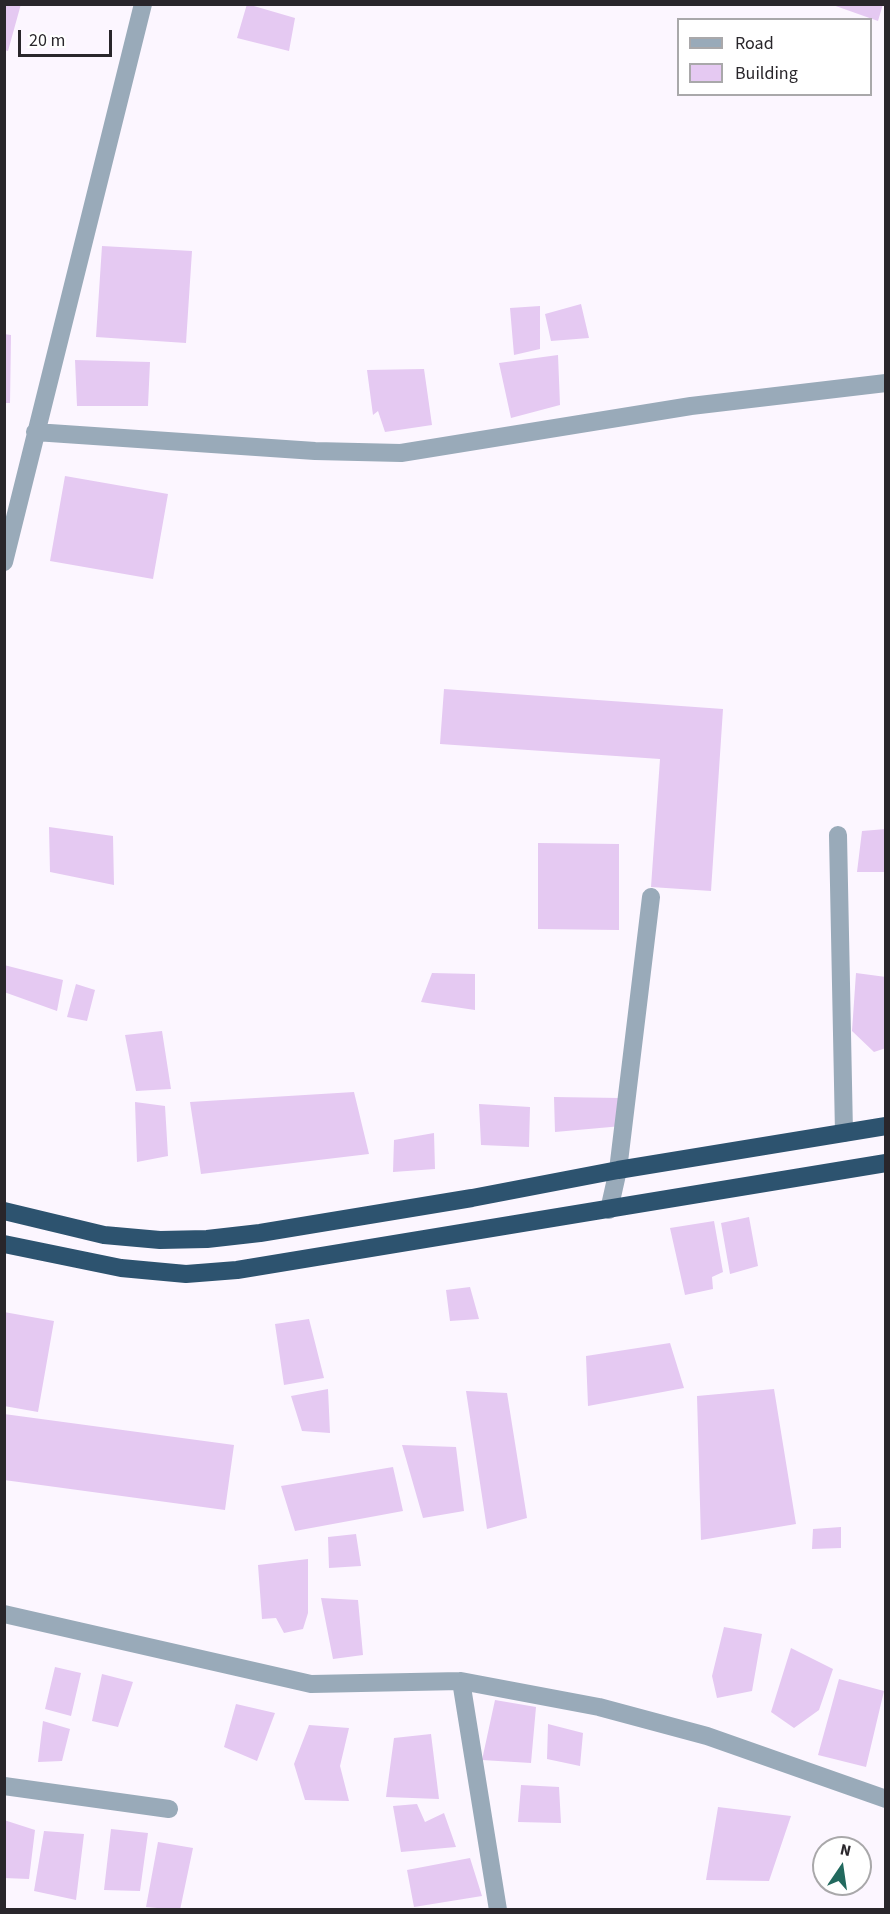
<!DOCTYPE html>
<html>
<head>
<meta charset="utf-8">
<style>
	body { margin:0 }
	#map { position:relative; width:890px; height:1914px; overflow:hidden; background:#fcf6ff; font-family:"Source Sans 3",sans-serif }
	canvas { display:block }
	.frame { position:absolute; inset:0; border:6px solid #29262b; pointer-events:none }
	.legend { position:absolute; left:677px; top:18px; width:195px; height:78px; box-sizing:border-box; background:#fff; border:2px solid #a9a8aa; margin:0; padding:8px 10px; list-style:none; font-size:18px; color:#29262b }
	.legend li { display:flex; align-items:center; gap:12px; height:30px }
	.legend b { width:30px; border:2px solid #a9a8aa }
	.north { position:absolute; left:812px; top:1836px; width:60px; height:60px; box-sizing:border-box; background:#fff; border:2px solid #a9a8aa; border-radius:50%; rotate:13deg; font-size:16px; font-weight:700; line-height:24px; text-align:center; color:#29262b }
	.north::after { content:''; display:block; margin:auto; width:21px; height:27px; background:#22695e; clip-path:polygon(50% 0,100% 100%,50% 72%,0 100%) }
	.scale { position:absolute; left:18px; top:30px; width:94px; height:27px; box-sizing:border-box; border:3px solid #29262b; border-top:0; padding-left:8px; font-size:18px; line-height:21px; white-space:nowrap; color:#29262b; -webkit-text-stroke:4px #fff; paint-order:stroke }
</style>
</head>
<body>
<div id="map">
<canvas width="890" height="1914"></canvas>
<div class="frame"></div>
<ul class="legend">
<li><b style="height:8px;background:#99aab9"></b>Road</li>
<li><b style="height:16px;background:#e5c9f2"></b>Building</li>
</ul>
<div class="north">N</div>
<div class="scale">20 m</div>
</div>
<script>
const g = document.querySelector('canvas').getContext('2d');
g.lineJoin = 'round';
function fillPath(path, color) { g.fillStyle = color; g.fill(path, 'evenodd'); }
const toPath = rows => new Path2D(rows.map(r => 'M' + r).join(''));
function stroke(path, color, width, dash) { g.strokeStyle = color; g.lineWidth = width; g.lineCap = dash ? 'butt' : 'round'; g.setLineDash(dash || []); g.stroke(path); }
fillPath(toPath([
	[4,4,21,4,8,51,4,50],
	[247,4,295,18,289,51,237,38],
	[830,4,883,4,878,21],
	[102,246,192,251,186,343,96,337],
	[581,304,589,338,551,341,545,314],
	[540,306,540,349,514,355,510,308],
	[4,334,11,335,10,403,4,403],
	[558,355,560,405,511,418,499,363],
	[75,360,150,362,148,406,77,406],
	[424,369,432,425,385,432,378,411,373,415,367,370],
	[65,476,168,494,153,579,50,561],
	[444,689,723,709,711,891,651,887,660,759,440,744],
	[49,827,113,836,114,885,50,872],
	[886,829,886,872,857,872,862,831],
	[538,843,619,844,619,930,538,929],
	[4,965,63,980,57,1011,4,992],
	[432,973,475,974,475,1010,421,1002],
	[856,973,886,977,886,1048,874,1052,852,1031],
	[76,984,95,990,87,1021,67,1017],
	[162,1031,171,1089,136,1091,125,1035],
	[354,1092,369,1154,201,1174,190,1102],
	[554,1097,620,1098,622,1126,555,1132],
	[135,1102,165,1106,168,1156,137,1162],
	[479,1104,530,1107,529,1147,481,1145],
	[434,1133,435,1169,393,1172,394,1140],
	[749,1217,758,1266,730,1274,721,1223],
	[714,1221,723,1272,712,1277,713,1289,685,1295,670,1228],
	[470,1287,479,1319,450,1321,446,1290],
	[4,1312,54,1321,38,1412,4,1406],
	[309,1319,324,1378,284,1385,275,1324],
	[670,1343,684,1388,588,1406,586,1356],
	[328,1389,330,1433,302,1431,291,1396],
	[774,1389,796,1524,701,1540,697,1396],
	[466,1391,507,1393,527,1518,487,1529],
	[4,1414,234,1445,225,1510,4,1480],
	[402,1445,456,1447,464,1511,423,1518],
	[393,1467,403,1511,295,1531,281,1486],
	[841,1527,841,1548,812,1549,813,1529],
	[356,1534,361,1566,329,1568,328,1537],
	[308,1559,308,1613,303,1629,284,1633,276,1618,262,1619,258,1565],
	[321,1598,358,1600,363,1655,333,1659],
	[724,1627,762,1634,752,1691,717,1698,712,1676],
	[791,1648,833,1669,819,1710,794,1728,771,1712],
	[55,1667,81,1673,71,1716,45,1709],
	[102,1674,133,1682,118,1727,92,1721],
	[839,1679,884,1691,866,1767,818,1755],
	[495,1700,536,1707,531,1763,482,1760],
	[236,1704,275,1713,257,1761,224,1747],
	[43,1721,70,1729,62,1761,38,1762],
	[548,1724,583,1733,580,1766,547,1759],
	[309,1725,349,1728,340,1766,349,1801,305,1800,294,1764],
	[431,1734,439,1799,386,1797,394,1738],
	[521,1785,559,1787,561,1823,518,1822],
	[417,1804,425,1822,444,1813,456,1847,401,1852,393,1806],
	[718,1807,791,1816,769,1881,706,1880],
	[4,1820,35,1830,29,1879,4,1878],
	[111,1829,148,1833,140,1891,104,1890],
	[44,1831,84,1834,76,1900,34,1891],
	[158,1842,193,1848,180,1910,146,1907],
	[470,1858,482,1896,414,1907,407,1870]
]), '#e5c9f2');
stroke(toPath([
	[35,432,315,451,401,453,691,406,886,383],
	[4,562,143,4],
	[838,835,844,1133],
	[609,1210,618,1170,651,897],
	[4,1614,311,1684,461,1681,599,1707,707,1736,886,1799],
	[461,1681,498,1910],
	[4,1786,169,1809]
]), '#99aab9', 18);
stroke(toPath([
	[4,1211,104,1235,160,1240,207,1239,260,1233,472,1198,618,1170,886,1126],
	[4,1244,121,1268,186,1274,237,1270,886,1163]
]), '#2d536f', 18);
</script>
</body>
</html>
